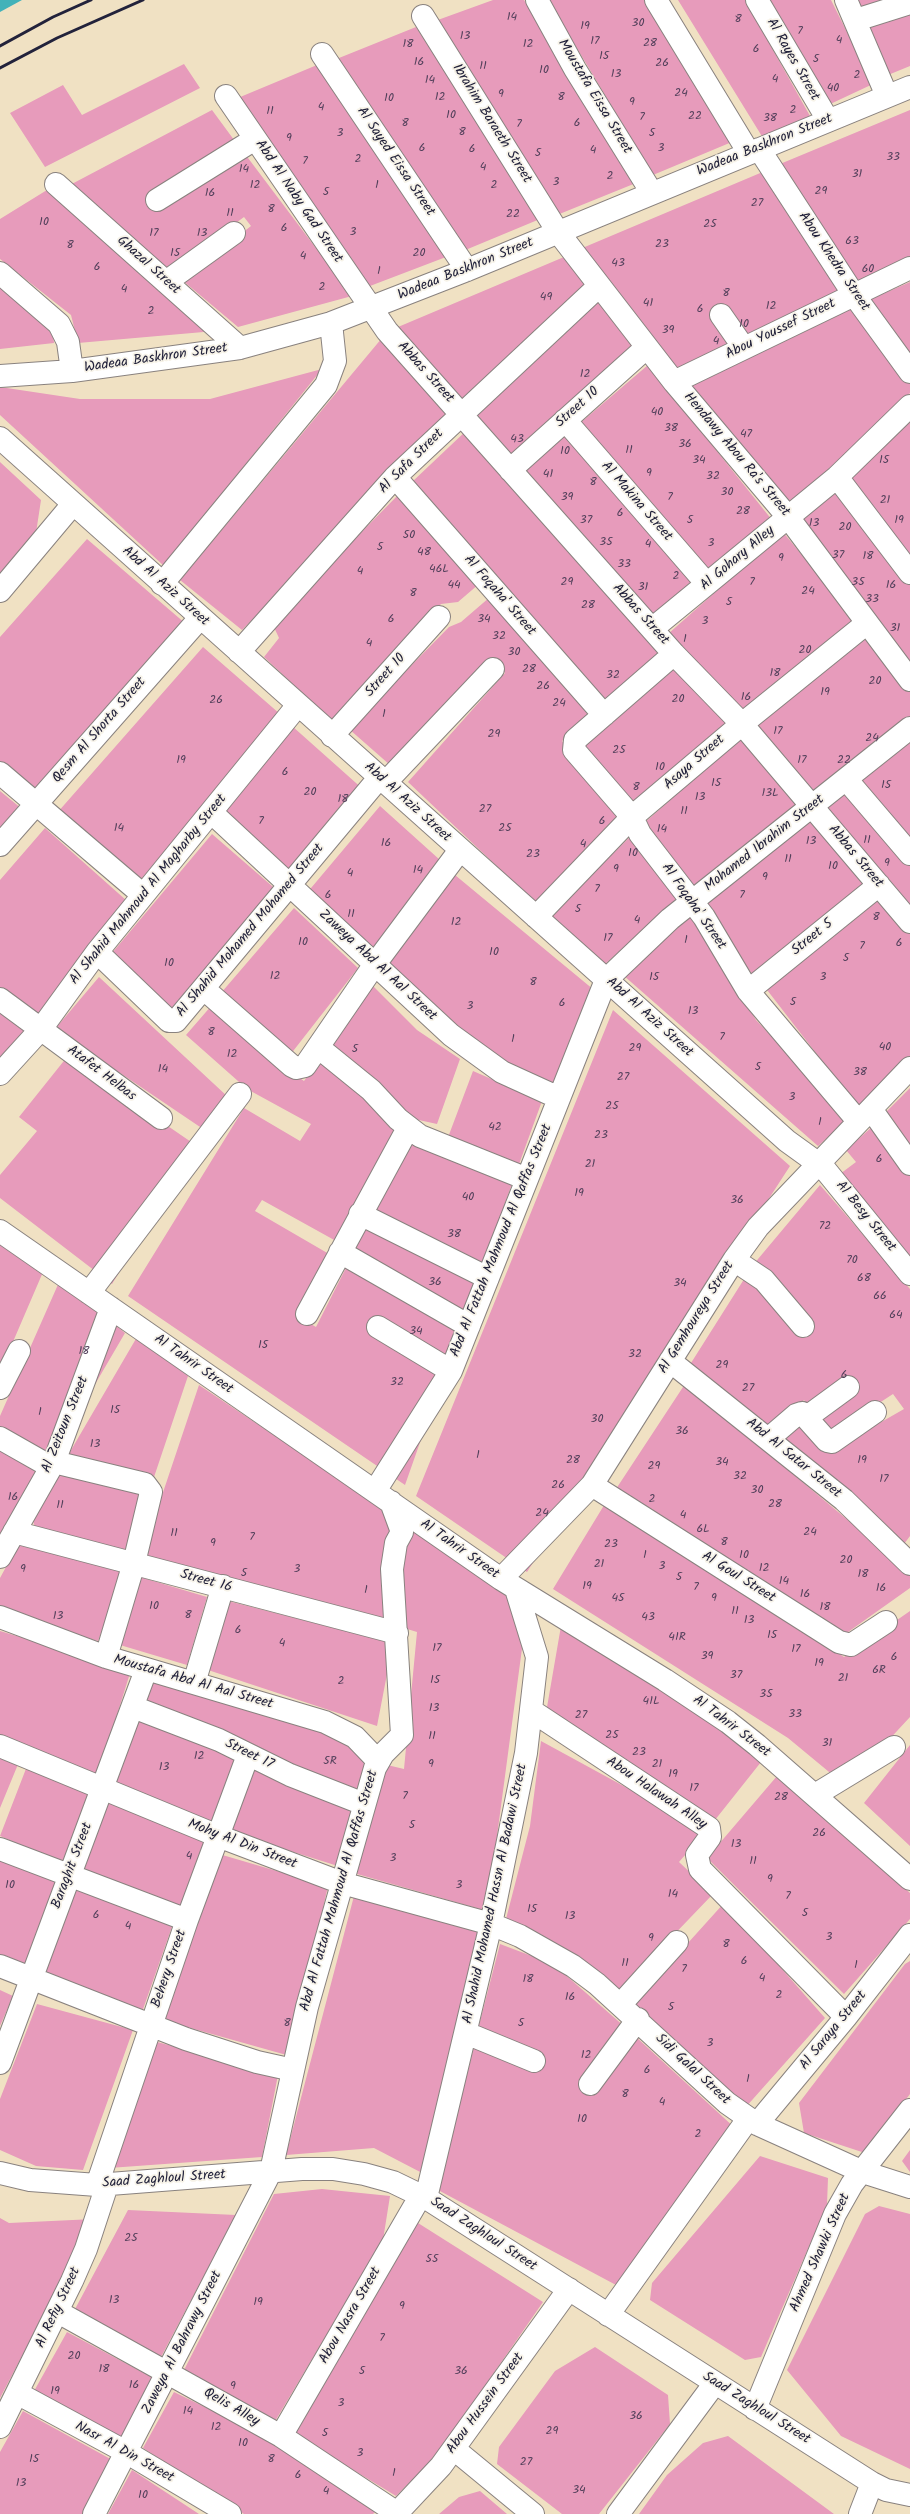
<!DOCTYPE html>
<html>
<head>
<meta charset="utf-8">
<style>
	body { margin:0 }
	canvas { display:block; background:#f0e1c3 }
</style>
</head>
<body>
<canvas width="910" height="2514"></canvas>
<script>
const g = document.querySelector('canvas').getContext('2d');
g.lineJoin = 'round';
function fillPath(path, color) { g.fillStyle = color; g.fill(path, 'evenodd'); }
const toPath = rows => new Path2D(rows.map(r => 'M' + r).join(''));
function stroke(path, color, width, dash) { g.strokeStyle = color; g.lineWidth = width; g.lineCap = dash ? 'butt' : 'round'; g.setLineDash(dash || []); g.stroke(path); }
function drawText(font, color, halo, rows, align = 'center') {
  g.font = font + ' Kalam,sans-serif'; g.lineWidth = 3.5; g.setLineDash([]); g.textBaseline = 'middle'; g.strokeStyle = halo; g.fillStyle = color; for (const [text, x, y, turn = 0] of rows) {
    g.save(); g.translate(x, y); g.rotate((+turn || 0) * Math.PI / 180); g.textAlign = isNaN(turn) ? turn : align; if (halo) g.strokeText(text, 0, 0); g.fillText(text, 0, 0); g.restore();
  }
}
fillPath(toPath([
	[0,0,22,0,0,12]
]), '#42b2b9');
fillPath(toPath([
	[493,0,524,0,636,183,557,215,435,21],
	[548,0,656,0,739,139,653,175],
	[678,0,745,0,810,116,763,138],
	[767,0,831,0,873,84,826,106],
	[856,0,897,0,862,12],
	[910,14,910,66,888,75,866,29],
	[416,27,540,219,463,251,334,60],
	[184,64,200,88,45,167,10,113,63,85,82,115],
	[317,65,446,257,370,286,233,100],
	[212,110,237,144,146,196,159,209,245,154,352,296,238,327,182,280,251,226,244,217,171,271,68,186],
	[910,110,910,263,861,286,780,164],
	[765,171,844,294,676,375,580,249],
	[47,190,215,331,78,343,71,315,0,259,0,219],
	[564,257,591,282,465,403,398,327],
	[0,280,52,324,54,343,0,349],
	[910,282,910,356,869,300],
	[597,295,636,350,515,459,477,415],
	[857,306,910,377,910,393,788,510,687,387],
	[387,332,455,416,242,630,180,580],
	[648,365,772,520,708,577,579,424],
	[322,369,164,566,0,415,0,387,80,399,210,399],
	[910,412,910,559,848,478],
	[468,429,668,653,604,706,412,482],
	[571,431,701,581,655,620,526,470],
	[0,462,41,500,36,533,0,579],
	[837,480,910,578,910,668,795,520],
	[401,492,479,584,458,602,441,604,331,720,264,657,279,638,272,623],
	[783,532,856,621,745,719,668,634],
	[87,539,186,624,38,796,0,763,0,637],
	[490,597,590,715,562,741,623,819,540,907,408,782,505,673,492,657,390,765,349,729,449,627,461,622],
	[862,631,910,690,910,724,814,801,752,727],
	[203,647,280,714,137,884,57,813],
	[676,665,731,728,637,810,583,744],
	[292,726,365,791,291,880,221,815],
	[742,737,803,808,689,889,643,824],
	[910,740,910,844,857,779],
	[847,787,910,862,910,910,820,810],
	[0,791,22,809,0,834],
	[380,806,440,860,370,955,306,894],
	[812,816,869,879,755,978,700,901],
	[45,828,127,901,41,1018,0,987,0,880],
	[635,832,682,897,605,964,553,918,553,912],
	[212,834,280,893,172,1020,107,959],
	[455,875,594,990,559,1086,471,1049,382,969],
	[876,891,910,931,910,1059,860,1110,764,986],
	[294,908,358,968,290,1055,221,993],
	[689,910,756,1020,849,1118,818,1146,623,975],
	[99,977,228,1097,206,1131,55,1029],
	[372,985,417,1030,460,1059,437,1124,405,1117,329,1047],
	[212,1005,282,1066,304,1081,320,1059,400,1127,336,1241,262,1200,255,1211,329,1254,295,1315,316,1327,348,1264,460,1329,405,1485,128,1296,244,1108,300,1141,311,1124,247,1089,186,1035],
	[0,1007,24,1024,21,1029,26,1032,0,1068],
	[613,1010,790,1166,527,1572,416,1496],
	[67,1057,197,1146,112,1284,0,1198,0,1175,37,1131,19,1117],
	[473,1071,542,1101,518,1167,447,1140],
	[910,1088,910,1159,880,1118],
	[873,1126,910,1176,910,1257,840,1174,856,1162,846,1150],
	[412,1138,513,1181,482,1267,373,1215],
	[820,1185,910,1289,910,1536,904,1544,780,1437,800,1420,829,1452,904,1409,893,1394,830,1435,804,1400,770,1429,691,1363,753,1265],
	[368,1224,478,1280,465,1316,353,1253],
	[0,1231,46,1265,0,1372],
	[60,1280,125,1333,52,1458,0,1429,0,1416],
	[137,1337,188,1376,153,1480,67,1457],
	[685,1384,910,1572,910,1588,841,1637,616,1489],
	[199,1385,402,1521,386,1623,142,1555],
	[0,1449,42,1474,0,1545],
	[60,1470,148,1493,126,1557,37,1533,32,1518],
	[606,1502,844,1657,910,1611,910,1717,846,1786,788,1738,553,1589],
	[412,1527,527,1611,487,1911,357,1874,383,1764,404,1769,417,1632,404,1628,401,1553],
	[18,1545,124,1571,98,1641,0,1613,0,1578],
	[140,1577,207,1597,187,1665,120,1645],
	[228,1601,393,1643,377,1726,205,1669],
	[561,1626,765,1757,711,1825,546,1713],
	[0,1631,131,1670,96,1782,0,1737],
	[151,1671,344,1735,368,1761,360,1792,141,1704],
	[136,1717,241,1759,213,1828,112,1785],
	[541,1741,706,1831,679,1862,713,1894,618,1993,506,1919,530,1826],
	[910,1745,910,1846,864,1803],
	[0,1749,21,1757,0,1808],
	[29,1761,93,1792,68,1865,0,1836],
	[256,1767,355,1812,341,1867,230,1832],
	[783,1769,910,1893,910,1919,844,1994,707,1858],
	[105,1801,209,1843,182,1909,81,1868],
	[219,1854,328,1886,290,2056,162,2020],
	[0,1857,63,1880,28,1970,0,1959],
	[76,1887,173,1924,142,2012,42,1978],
	[354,1896,485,1932,424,2174,374,2148,286,2155],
	[724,1903,825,2018,745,2108,633,2004],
	[500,1944,553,1964,625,2027,579,2086,588,2095,635,2036,736,2129,616,2285,438,2190,475,2043,539,2072,544,2061,477,2033],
	[910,1961,910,2094,865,2153,804,2133,799,2103,905,1964],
	[0,1990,13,1996,0,2026],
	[37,2004,133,2030,83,2170,36,2166,0,2150,0,2099],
	[150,2040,278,2075,262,2157,109,2168],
	[910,2150,910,2172,902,2161],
	[760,2156,828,2178,827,2205,761,2357,745,2360,650,2300,652,2283],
	[322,2189,390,2196,383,2240,271,2428,183,2372,274,2194],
	[879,2206,910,2214,910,2469,841,2436,787,2370,865,2214],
	[128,2210,236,2215,161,2357,74,2311],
	[0,2218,9,2223,94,2219,0,2398],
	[418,2223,543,2302,437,2455,396,2496,294,2434],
	[67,2332,157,2380,123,2442,33,2393],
	[595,2347,668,2395,670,2424,599,2514,562,2514,497,2464,499,2447,555,2371],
	[174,2392,266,2437,376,2511,373,2514,244,2514,143,2448],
	[23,2411,116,2462,87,2514,0,2514,0,2452],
	[728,2436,834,2514,639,2514,667,2475,703,2443],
	[132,2470,199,2514,108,2514],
	[480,2491,507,2514,439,2514,459,2497]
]), '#e79bbb');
const minor = toPath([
	[537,0,575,69,652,193],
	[656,0,749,153],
	[757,0,828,120],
	[846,0,887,96],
	[423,16,558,232,674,382,788,517,910,680],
	[856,20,910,3],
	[322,54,467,270],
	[226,96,387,331,674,654,742,724,910,922],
	[759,149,854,295,910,372],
	[56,184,240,348],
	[157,200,255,139],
	[0,273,59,324,68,342,72,371],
	[166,282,234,233],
	[721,315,744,348],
	[0,376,72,371,240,348,331,323,467,270,910,87],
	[674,382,910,268],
	[565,420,707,584],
	[0,438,787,1141,823,1167,910,1274],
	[510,470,647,347],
	[395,477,604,715],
	[837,477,910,573],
	[162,584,326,385,335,361,331,323],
	[0,591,73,504],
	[652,629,837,477,910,406],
	[239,652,395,477,599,286],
	[674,654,575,740,574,750,632,817,640,834,704,917,748,991,858,1121],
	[332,736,439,617],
	[0,773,143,895],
	[846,779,910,854],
	[385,783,493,669],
	[211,812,451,1035,502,1072,559,1098],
	[0,845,200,618],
	[536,917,632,817,742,724,867,623],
	[97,952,169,1021,176,1021,379,778],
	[204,989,292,1066,296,1068,305,1066,375,964,460,850],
	[748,991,879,885],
	[0,999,161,1118],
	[318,1047,371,1090,398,1119,420,1136,527,1179],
	[0,1074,41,1029,97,952,298,705],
	[871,1109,910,1164],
	[360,1214,488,1278],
	[0,1231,501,1579,665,1680,728,1722,757,1745,910,1879],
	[340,1252,469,1326],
	[734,1260,764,1280,803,1326],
	[89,1293,240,1094],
	[307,1314,408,1128],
	[378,1327,451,1371],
	[670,1361,844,1500,910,1564],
	[0,1388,19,1351],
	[807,1417,848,1387],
	[0,1438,51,1467],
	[768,1439,796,1415,802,1413,827,1441,832,1442,875,1412],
	[54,1462,145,1484,151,1492,134,1563,106,1657],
	[592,1485,839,1642,851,1645,886,1622],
	[375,1491,451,1371,606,980,670,919,910,728],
	[14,1532,397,1633],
	[0,1557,54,1462,111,1308],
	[501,1579,592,1485,734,1260,758,1227,910,1068],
	[0,1617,106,1657,325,1722,355,1737,378,1761],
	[194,1683,223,1586],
	[133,1707,219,1740,290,1775,364,1804],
	[532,1711,709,1828,710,1837,697,1855,700,1869,846,2017],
	[0,1746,218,1836,342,1883,491,1924,520,1936,573,1966,597,1984,727,2103,757,2124,863,2172,910,2187],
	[815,1795,894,1747],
	[0,1849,187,1920],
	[0,1966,186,2039,257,2062,293,2070],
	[621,2004,677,1942],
	[466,2033,534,2061],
	[0,2063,146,1670],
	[590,2084,638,2019],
	[757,2124,846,2017,910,1935],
	[0,2173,30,2180,97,2185,302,2169,333,2169,364,2174,393,2182,426,2198,872,2483,886,2490,910,2495],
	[97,2185,187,1920,248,1755],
	[426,2198,491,1924,526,1753,537,1657,516,1589],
	[58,2312,281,2436,397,2513],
	[608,2315,748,2119],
	[17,2393,126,2452,230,2514],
	[755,2409,835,2214,852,2184,910,2110],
	[0,2427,72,2281,86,2249,107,2185],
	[281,2436,421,2195],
	[454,2449,533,2514],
	[94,2514,271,2171,307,2007,375,1768,383,1754,402,1735,392,1569,396,1543,402,1532,391,1502],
	[396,2514,441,2466,569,2289],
	[618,2514,715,2383],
	[860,2514,872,2483]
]);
stroke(minor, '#89827f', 24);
stroke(minor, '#fff', 22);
stroke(toPath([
	[0,46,53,17,91,0],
	[0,68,57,38,143,0]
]), '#22223b', 3);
drawText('12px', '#53405b', null, [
	["14",512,18],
	["8",738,20],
	["30",638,24],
	["19",585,27],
	["7",800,32],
	["13",465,37],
	["4",839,41],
	["17",595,42],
	["28",650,44],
	["18",408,45],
	["12",528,45],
	["6",756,50],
	["15",604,57],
	["5",816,60],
	["16",419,63],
	["26",662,64],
	["11",483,67],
	["10",544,71],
	["13",616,75],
	["2",857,76],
	["4",775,80],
	["14",430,81],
	["40",833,89],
	["24",681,94],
	["9",501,95],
	["12",440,98],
	["8",561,98],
	["10",389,99],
	["9",632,103],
	["4",321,108],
	["2",793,111],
	["11",270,112],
	["10",451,116],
	["22",695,117],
	["7",642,118],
	["38",770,119],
	["8",405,124],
	["6",577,124],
	["7",519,125],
	["8",462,133],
	["3",340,134],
	["5",652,134],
	["9",289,139],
	["6",422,149],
	["3",661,149],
	["6",472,150],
	["4",593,151],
	["5",538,154],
	["33",893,158],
	["2",358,160],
	["7",305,162],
	["4",483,168],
	["14",244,170],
	["31",857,175],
	["2",610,177],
	["3",556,183],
	["12",255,186],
	["1",377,186],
	["2",494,186],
	["29",821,192],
	["5",326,193],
	["16",210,194],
	["27",757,204],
	["8",271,210],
	["11",230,214],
	["22",513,215],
	["10",44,223],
	["25",710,225],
	["6",284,229],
	["3",353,233],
	["17",154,234],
	["13",202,234],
	["63",852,242],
	["23",662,245],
	["8",70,246],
	["15",175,254],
	["20",419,254],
	["4",303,257],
	["43",618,264],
	["6",97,268],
	["60",868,270],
	["1",379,272],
	["2",322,288],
	["4",124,290],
	["8",726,294],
	["49",546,298],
	["41",648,304],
	["12",771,307],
	["6",700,310],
	["2",151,312],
	["10",744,325],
	["39",668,331],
	["4",716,342],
	["12",585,375],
	["40",657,413],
	["38",671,429],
	["47",746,435],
	["43",517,440],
	["36",685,445],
	["11",629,451],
	["10",565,452],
	["34",699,461],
	["15",884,461],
	["9",649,474],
	["41",548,475],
	["32",713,477],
	["8",593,483],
	["30",727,493],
	["39",567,498],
	["7",670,498],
	["21",885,501],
	["28",743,512],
	["6",620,514],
	["37",586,521],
	["5",690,521],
	["19",899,521],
	["13",814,524],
	["20",845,528],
	["50",409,536],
	["35",606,543],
	["3",711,544],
	["4",648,545],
	["5",380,548],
	["48",424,553],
	["37",838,556],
	["18",868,557],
	["9",781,559],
	["33",624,565],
	["46L",439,570],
	["4",360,572],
	["2",676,577],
	["29",567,583],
	["7",752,583],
	["35",858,583],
	["44",454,586],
	["16",891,586],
	["31",643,588],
	["24",808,592],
	["8",413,594],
	["33",872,600],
	["5",729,603],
	["28",588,606],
	["6",391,620],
	["34",484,620],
	["3",705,622],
	["31",895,629],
	["32",499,637],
	["1",685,640],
	["4",369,644],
	["20",805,651],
	["30",514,653],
	["28",529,670],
	["18",775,674],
	["32",613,676],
	["20",875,682],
	["26",543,687],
	["19",825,693],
	["16",746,698],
	["20",678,700],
	["26",216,701],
	["24",559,704],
	["1",384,715],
	["17",778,732],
	["29",494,735],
	["24",872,739],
	["25",619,751],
	["19",181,761],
	["17",802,761],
	["22",844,761],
	["10",660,768],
	["6",285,773],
	["15",716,784],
	["15",886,786],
	["8",636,788],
	["20",310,793],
	["13L",770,794],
	["13",700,798],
	["18",343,800],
	["27",485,810],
	["11",684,812],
	["7",261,822],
	["6",602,822],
	["14",119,829],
	["25",505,829],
	["14",662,830],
	["11",867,841],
	["13",811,842],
	["16",386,844],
	["4",583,845],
	["10",633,854],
	["23",533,855],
	["11",788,860],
	["9",887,864],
	["10",833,867],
	["9",616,870],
	["14",418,871],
	["4",350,874],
	["9",765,878],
	["7",597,890],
	["6",328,896],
	["7",742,896],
	["5",578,910],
	["11",351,915],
	["8",876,918],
	["4",637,921],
	["12",456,923],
	["17",608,939],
	["1",686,941],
	["10",303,943],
	["6",899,944],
	["7",862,947],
	["10",494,953],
	["5",846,959],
	["10",169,964],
	["12",275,977],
	["15",654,978],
	["3",823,978],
	["8",533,983],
	["5",793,1003],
	["6",562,1004],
	["3",470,1007],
	["13",693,1012],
	["8",211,1033],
	["7",722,1038],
	["1",513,1040],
	["40",885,1048],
	["29",635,1049],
	["5",355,1050],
	["12",232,1055],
	["5",758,1068],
	["14",163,1070],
	["38",860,1073],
	["27",623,1078],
	["3",792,1098],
	["25",612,1107],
	["1",820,1123],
	["42",495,1128],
	["23",601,1136],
	["6",879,1160],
	["21",590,1165],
	["19",579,1194],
	["40",468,1198],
	["36",737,1201],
	["72",825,1227],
	["38",454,1235],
	["70",852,1261],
	["68",864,1279],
	["36",435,1283],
	["34",680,1284],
	["66",880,1297],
	["64",896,1316],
	["34",416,1332],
	["15",263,1346],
	["18",84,1352],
	["32",635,1355],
	["29",722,1366],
	["6",844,1376],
	["32",397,1383],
	["27",748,1389],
	["15",115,1411],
	["1",40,1413],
	["30",597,1420],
	["36",682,1432],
	["13",95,1445],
	["1",478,1456],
	["28",573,1461],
	["19",862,1461],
	["34",722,1463],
	["29",654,1467],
	["32",740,1477],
	["17",884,1480],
	["26",558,1486],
	["30",757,1491],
	["16",13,1498],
	["2",652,1500],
	["28",775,1505],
	["11",60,1506],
	["24",542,1514],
	["4",683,1516],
	["6L",703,1530],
	["24",810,1533],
	["11",174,1534],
	["7",252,1538],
	["8",724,1543],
	["9",213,1544],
	["23",611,1545],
	["1",645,1556],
	["10",744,1556],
	["20",846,1561],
	["21",599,1565],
	["3",662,1567],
	["12",764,1569],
	["9",23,1570],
	["3",297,1570],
	["5",244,1574],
	["18",863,1575],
	["5",679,1578],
	["14",784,1582],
	["19",587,1587],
	["7",696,1588],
	["16",881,1589],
	["1",366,1591],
	["16",805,1595],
	["45",618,1599],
	["9",714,1599],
	["10",154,1607],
	["18",825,1608],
	["11",735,1612],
	["8",188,1616],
	["13",58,1617],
	["43",648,1618],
	["13",749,1621],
	["6",238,1631],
	["15",772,1636],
	["41R",677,1638],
	["4",282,1644],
	["17",437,1649],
	["17",796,1650],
	["39",707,1657],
	["6",894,1658],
	["19",819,1664],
	["6R",879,1671],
	["37",736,1676],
	["21",843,1679],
	["15",435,1681],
	["2",341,1682],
	["35",766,1695],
	["41L",651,1702],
	["13",434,1709],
	["33",795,1715],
	["27",581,1716],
	["25",612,1736],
	["11",432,1737],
	["31",827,1744],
	["23",639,1753],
	["12",199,1757],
	["5R",330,1762],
	["9",431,1765],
	["21",657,1765],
	["13",164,1768],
	["19",673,1775],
	["17",694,1789],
	["7",405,1797],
	["28",781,1798],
	["5",412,1826],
	["26",819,1834],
	["13",736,1845],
	["4",189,1857],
	["3",393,1859],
	["11",753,1862],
	["9",770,1880],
	["10",10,1886],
	["3",459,1886],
	["14",673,1895],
	["7",788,1897],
	["15",532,1910],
	["5",805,1914],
	["6",96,1916],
	["13",570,1917],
	["4",128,1927],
	["3",829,1938],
	["9",651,1939],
	["8",726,1945],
	["6",744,1962],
	["11",625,1964],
	["1",856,1966],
	["7",684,1970],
	["4",762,1979],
	["18",528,1980],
	["2",779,1996],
	["16",570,1998],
	["5",671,2008],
	["8",287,2024],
	["5",521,2024],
	["3",710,2044],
	["12",586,2056],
	["6",647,2071],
	["1",748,2080],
	["8",625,2095],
	["4",662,2103],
	["10",582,2120],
	["2",698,2135],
	["25",131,2239],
	["55",432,2260],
	["13",114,2301],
	["19",258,2303],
	["9",402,2307],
	["7",382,2339],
	["20",74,2357],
	["18",104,2370],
	["5",362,2372],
	["36",461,2372],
	["16",134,2386],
	["9",233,2387],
	["19",55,2392],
	["3",341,2404],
	["14",188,2412],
	["36",636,2417],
	["12",216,2428],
	["29",552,2432],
	["5",325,2434],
	["10",243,2444],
	["3",360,2454],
	["15",34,2460],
	["8",271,2460],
	["27",526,2463],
	["1",394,2474],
	["6",298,2476],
	["13",21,2484],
	["34",579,2491],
	["4",326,2492],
	["10",143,2496]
]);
drawText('14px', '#22223b', '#f7f3e8', [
	["Al Rayes Street",792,60,60],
	["Moustafa Eissa Street",594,97,59],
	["Ibrahim Baraeth Street",491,124,58],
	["Wadeaa Baskhron Street",765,146,-22],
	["Al Sayed Eissa Street",395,162,56],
	["Abd Al Naby Gad Street",298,202,56],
	["Abou Khedra Street",833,262,56],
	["Ghazal Street",148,266,42],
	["Wadeaa Baskhron Street",466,270,-22],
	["Abou Youssef Street",781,330,-26],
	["Wadeaa Baskhron Street",156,359,-8],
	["Abbas Street",425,373,48],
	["Street 10",578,408,-42],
	["Hendawy Abou Ra's Street",736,455,50],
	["Al Safa Street",412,462,-45],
	["Al Makina Street",636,502,49],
	["Al Gohary Alley",738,559,-40],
	["Abd Al Aziz Street",165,587,42],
	["Al Foqaha' Street",499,596,49],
	["Abbas Street",640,615,48],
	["Street 10",386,676,-48],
	["Qesm Al Shorta Street",100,731,-49],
	["Asaya Street",695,763,-41],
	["Abd Al Aziz Street",407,803,42],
	["Mohamed Ibrahim Street",765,844,-38],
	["Abbas Street",855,857,50],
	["Al Shahid Mahmoud Al Magharby Street",149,890,-51],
	["Al Foqaha' Street",693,907,55],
	["Al Shahid Mohamed Mohamed Street",251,931,-50],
	["Street 5",813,938,-39],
	["Zaweya Abd Al Aal Street",377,966,43],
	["Abd Al Aziz Street",649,1018,42],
	["Atafet Helbas",101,1074,37],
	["Al Besy Street",865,1217,51],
	["Abd Al Fattah Mahmoud Al Qaffas Street",502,1241,-68],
	["Al Gemhoureya Street",697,1318,-58],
	["Al Tahrir Street",193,1365,35],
	["Al Zeitoun Street",66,1425,-68],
	["Abd Al Satar Street",793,1459,39],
	["Al Tahrir Street",459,1550,35],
	["Al Goul Street",738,1578,32],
	["Street 16",206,1582,15],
	["Moustafa Abd Al Aal Street",193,1683,16],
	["Al Tahrir Street",731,1727,37],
	["Street 17",249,1755,26],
	["Abou Halawah Alley",656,1794,34],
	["Mohy Al Din Street",242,1845,21],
	["Baraghit Street",73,1866,-69],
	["Abd Al Fattah Mahmoud Al Qaffas Street",340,1891,-74],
	["Al Shahid Mohamed Hassn Al Badawi Street",496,1894,-78],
	["Behery Street",170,1969,-71],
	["Al Saraya Street",834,2031,-51],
	["Sidi Galal Street",692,2070,43],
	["Saad Zaghloul Street",164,2180,-4],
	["Saad Zaghloul Street",483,2235,33],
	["Ahmed Shawki Street",821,2253,-66],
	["Al Refiy Street",59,2308,-65],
	["Abou Nasra Street",351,2316,-60],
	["Zaweya Al Bahrawy Street",183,2343,-63],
	["Abou Hussein Street",486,2404,-54],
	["Qelis Alley",231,2408,30],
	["Saad Zaghloul Street",756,2409,32],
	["Nasr Al Din Street",124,2453,29]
]);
</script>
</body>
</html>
